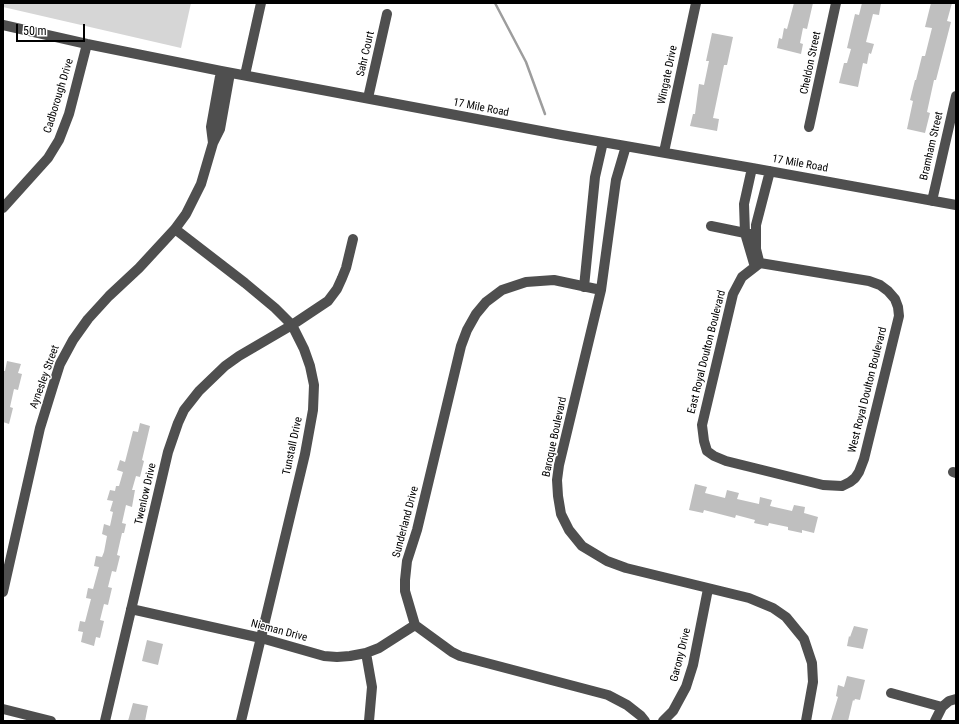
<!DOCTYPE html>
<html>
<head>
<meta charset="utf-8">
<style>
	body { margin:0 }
	#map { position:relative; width:959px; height:724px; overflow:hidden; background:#fff; font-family:"Roboto Condensed",sans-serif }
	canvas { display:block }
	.frame { position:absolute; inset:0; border:4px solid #000; pointer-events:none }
	.scale { position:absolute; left:16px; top:24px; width:69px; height:18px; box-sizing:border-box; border:2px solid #000; border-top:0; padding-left:5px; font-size:12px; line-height:14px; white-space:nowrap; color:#000; -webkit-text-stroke:3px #fff; paint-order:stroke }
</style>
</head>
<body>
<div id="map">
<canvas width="959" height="724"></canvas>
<div class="frame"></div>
<div class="scale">50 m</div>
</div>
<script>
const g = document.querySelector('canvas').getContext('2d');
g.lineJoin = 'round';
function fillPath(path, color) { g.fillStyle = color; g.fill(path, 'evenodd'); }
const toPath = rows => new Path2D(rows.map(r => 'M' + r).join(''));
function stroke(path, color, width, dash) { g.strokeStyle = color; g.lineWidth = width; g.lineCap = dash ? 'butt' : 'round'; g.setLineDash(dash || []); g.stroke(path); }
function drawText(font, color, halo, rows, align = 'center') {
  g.font = font + ' "Roboto Condensed",sans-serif'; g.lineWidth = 3; g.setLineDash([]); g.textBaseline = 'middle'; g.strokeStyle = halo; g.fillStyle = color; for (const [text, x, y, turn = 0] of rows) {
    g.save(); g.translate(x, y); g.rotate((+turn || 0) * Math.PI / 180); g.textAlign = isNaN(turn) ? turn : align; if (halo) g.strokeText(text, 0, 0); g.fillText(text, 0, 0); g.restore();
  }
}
fillPath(toPath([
	[3,3,191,3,181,48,3,7]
]), '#d6d6d6');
stroke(toPath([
	[495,3,526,62,545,114]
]), '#9d9d9d', 2.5);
fillPath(toPath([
	[794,3,813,3,807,29,803,28,800,43,803,44,801,54,777,48,779,38,782,39,784,28,787,29],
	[862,3,881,3,879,15,873,14,866,42,874,44,871,54,869,53,867,64,863,63,858,87,839,83,844,63,847,63,851,49,847,48,855,14,859,15],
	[931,3,952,3,947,21,951,22,936,80,934,80,927,112,930,113,925,133,907,129,913,101,910,100,915,80,916,80,922,56,925,56,932,28,925,27],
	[712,33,733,37,727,65,724,65,713,118,719,119,717,131,690,126,693,114,695,114,699,84,704,85,709,61,706,61],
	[7,361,21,364,18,373,22,374,18,390,14,389,10,407,13,408,9,424,3,422,3,371,5,371],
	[140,423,150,426,142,460,144,461,140,477,136,476,132,490,135,490,132,507,126,505,122,523,126,524,124,533,122,533,117,555,120,556,116,572,112,571,108,587,112,588,108,605,104,604,100,620,104,621,100,638,96,637,94,646,81,642,83,632,78,631,80,621,85,622,91,599,86,598,88,588,93,589,99,567,94,566,96,556,102,557,104,552,107,536,102,534,104,524,110,526,113,512,110,511,113,501,107,500,110,490,115,491,116,486,119,486,123,472,117,470,120,460,125,462,133,431,138,432],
	[695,484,707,487,705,493,725,498,727,490,739,493,737,499,759,504,760,497,772,500,770,506,792,511,794,505,805,507,804,513,818,517,814,533,802,530,802,533,788,530,788,527,769,523,768,526,754,523,755,520,736,515,735,518,704,510,703,513,689,510],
	[854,626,868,629,863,649,847,646,849,636,850,637],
	[147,640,163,644,158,665,142,661],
	[847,676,865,680,860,700,855,699,854,701,853,700,848,721,831,720,838,697,836,696,838,685,844,687],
	[133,703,148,706,145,721,128,721]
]), '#bfbfbf');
stroke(toPath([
	[3,25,87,44,221,71,562,135,752,168,956,205],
	[221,71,211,127,213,143,220,129,230,73],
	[245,75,261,3],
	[368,98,387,14],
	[809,127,836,3],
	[626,146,616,180,601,290,559,465,557,480,558,496,561,514,569,530,582,546,607,561,626,568,749,598,773,608,786,617,804,639,812,663,813,682,806,721],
	[664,152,696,3],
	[752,168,744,204,745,233,755,267],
	[932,201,956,96],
	[3,208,48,158,59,140,69,114,87,44],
	[711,226,750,234],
	[175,229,245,283,275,308,292,325,304,349,310,366,314,385,313,410,305,454,241,721],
	[759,261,756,249,756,225,770,171],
	[760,263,869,281,880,285,888,291,895,299,898,307,899,316,864,459,859,472,855,478,850,482,842,486,823,485,726,461,714,456,707,451,704,441,702,425,733,294,742,277,760,263],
	[584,287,595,177,603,142],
	[601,290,554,280,526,282,502,290,486,302,476,314,467,330,461,346,417,530,407,561,405,580,405,591,415,625,452,652,460,656,608,695,627,705,641,716,645,721],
	[953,472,956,473],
	[3,592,40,428,53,386,60,364,73,340,88,319,109,296,139,268,175,229,186,214,201,184,213,143],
	[131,609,261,638,324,656,337,657,350,656,366,653,379,648,415,625],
	[366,653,372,687,369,721],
	[891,693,942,707],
	[3,709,51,721],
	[105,721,168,452,178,423,184,410,199,391,225,366,239,356,292,325,328,301,337,289,342,278,346,268,353,239],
	[663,721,673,711,686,687,693,665,708,589],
	[935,721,942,707,949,701,956,699]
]), '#4f4f4f', 10);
drawText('11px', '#000', '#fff', [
	["Sahr Court",366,54,-77],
	["Cheldon Street",811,63,-78],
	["Wingate Drive",668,75,-78],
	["Cadborough Drive",59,96,-73],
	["17 Mile Road",481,108,11],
	["Bramham Street",932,146,-77],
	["17 Mile Road",800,164,10],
	["East Royal Doulton Boulevard",707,352,-76],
	["Aynesley Street",45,377,-70],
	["West Royal Doulton Boulevard",868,390,-76],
	["Baroque Boulevard",555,437,-78],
	["Tunstall Drive",293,446,-78],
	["Twenlow Drive",146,494,-77],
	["Sunderland Drive",406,522,-75],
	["Nieman Drive",279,631,15],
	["Garony Drive",681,655,-76]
]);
</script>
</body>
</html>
